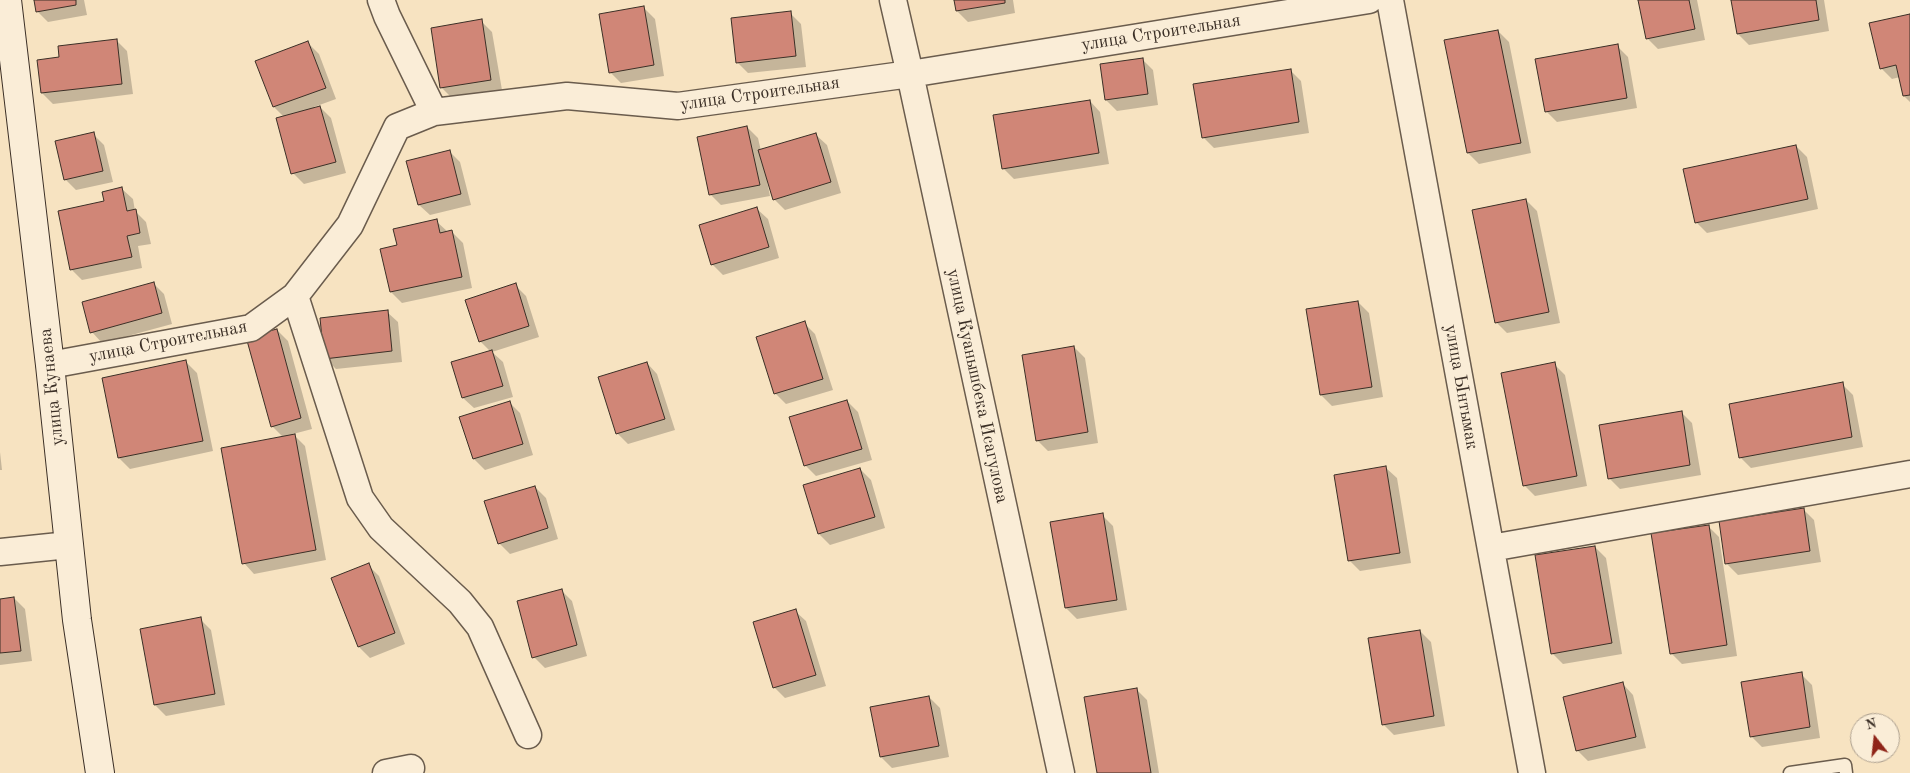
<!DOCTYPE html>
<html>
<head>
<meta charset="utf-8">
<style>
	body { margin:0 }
	#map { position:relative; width:1910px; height:773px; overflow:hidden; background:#f7e3c1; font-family:"Old Standard TT",serif }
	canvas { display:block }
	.north { position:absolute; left:1850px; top:713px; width:50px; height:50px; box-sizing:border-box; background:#faedd7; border:1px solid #aea190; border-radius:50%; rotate:344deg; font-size:14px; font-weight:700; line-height:20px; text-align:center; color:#3b2f26 }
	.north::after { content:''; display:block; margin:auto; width:18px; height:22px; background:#8f2418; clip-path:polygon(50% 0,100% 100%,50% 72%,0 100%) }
</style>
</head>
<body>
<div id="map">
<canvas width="1910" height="773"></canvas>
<div class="north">N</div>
</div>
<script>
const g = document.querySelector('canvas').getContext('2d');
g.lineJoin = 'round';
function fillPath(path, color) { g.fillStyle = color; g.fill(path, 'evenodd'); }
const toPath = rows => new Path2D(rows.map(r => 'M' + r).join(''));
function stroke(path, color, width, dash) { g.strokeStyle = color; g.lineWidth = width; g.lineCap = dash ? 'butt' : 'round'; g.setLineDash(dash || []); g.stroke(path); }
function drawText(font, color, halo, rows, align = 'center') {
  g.font = font + ' "Old Standard TT",serif'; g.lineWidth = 4; g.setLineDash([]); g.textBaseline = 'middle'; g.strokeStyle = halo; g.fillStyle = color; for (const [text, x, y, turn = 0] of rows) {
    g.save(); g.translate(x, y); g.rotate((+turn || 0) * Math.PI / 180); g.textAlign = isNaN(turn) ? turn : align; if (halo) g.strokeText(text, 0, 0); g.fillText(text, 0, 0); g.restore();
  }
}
fillPath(toPath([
	[35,0,84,0,87,15,48,22,37,11],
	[955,0,1013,0,1015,13,968,22,957,11],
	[1640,0,1697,0,1705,40,1658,49,1647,38],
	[1732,0,1824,0,1829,31,1749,45,1738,34],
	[644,8,655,19,664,76,621,83,610,72],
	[790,13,801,24,806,67,748,73,737,62],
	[1910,15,1910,102,1904,96,1900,77,1892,79,1881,68],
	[481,21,492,32,502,90,452,98,441,87],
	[1498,31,1509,42,1531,153,1479,164,1468,153],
	[116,40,127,51,133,94,53,104,42,93,61,58],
	[308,43,319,54,336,99,314,107,314,109,320,107,331,118,346,173,304,184,293,173,284,117,274,107],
	[1617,46,1628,57,1637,108,1557,122,1546,111],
	[1142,59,1153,70,1158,105,1117,111,1106,100],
	[1290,70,1301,81,1309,133,1214,148,1203,137],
	[1090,101,1100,112,1109,164,1014,179,1003,168],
	[747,127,758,138,761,151,816,135,827,145,841,193,785,210,774,199,769,181,767,181,770,196,721,205,710,194],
	[93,134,104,145,113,182,76,190,65,179],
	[1796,146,1807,157,1818,209,1707,233,1696,222],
	[449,151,460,162,471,205,430,215,419,205],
	[122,189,133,199,135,211,146,222,151,244,138,246,142,268,82,280,71,269,105,202],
	[1526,200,1537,211,1560,323,1507,333,1496,322],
	[757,209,768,219,779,258,723,275,712,264],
	[436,221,448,232,452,232,463,243,472,288,402,303,391,292,398,246],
	[153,283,164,294,172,324,102,343,92,332],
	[515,285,526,296,539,337,492,352,503,362,513,397,474,408,463,398,491,352,480,341],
	[1358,302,1369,313,1383,397,1332,406,1321,395],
	[387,312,398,322,402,362,336,369,325,358],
	[804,323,815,334,833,390,786,404,775,393],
	[277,330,288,341,312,429,293,434,305,446,326,560,254,574,244,563,283,437,272,426],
	[1074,347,1085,358,1098,443,1048,451,1037,440],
	[186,362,197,373,213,451,130,469,119,458],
	[647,363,657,374,675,430,628,444,617,433],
	[1554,364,1565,375,1587,486,1535,496,1524,485],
	[1842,384,1853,395,1863,447,1751,468,1740,457],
	[847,401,858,412,872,460,816,476,806,466],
	[509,402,520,413,533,455,485,470,474,459],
	[1681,412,1692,423,1701,475,1620,489,1609,478],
	[0,452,2,470,0,470],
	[1386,468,1397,478,1411,563,1360,571,1349,560],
	[860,469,871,480,885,528,830,545,819,534],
	[535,487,546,498,558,539,510,554,499,543],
	[1804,510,1814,520,1821,562,1738,575,1727,564],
	[1102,515,1113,526,1127,610,1077,619,1066,608],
	[1708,526,1719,537,1737,656,1682,664,1671,653],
	[1595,547,1606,558,1622,654,1563,664,1552,653],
	[368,565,379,576,405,644,370,658,359,647,333,579],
	[561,590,572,601,587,656,545,668,534,657],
	[14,598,25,609,32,661,0,665,0,600],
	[795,611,806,621,826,686,785,698,774,687],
	[200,619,211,630,225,705,166,716,155,705],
	[1420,631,1431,642,1445,726,1394,735,1383,724],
	[1801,674,1812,685,1820,738,1762,747,1751,736],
	[1623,684,1633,695,1646,748,1588,761,1577,750],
	[1136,689,1147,700,1159,773,1098,773],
	[929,697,940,708,949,757,892,768,881,757]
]), '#0003');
const building = toPath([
	[34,0,76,0,76,5,36,12,34,0],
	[954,0,1005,0,1005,3,956,11,954,0],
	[1638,0,1689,0,1695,29,1646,39,1638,0],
	[1731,0,1816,0,1819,20,1737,34,1731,0],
	[644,6,654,65,609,73,599,14,644,6],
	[791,11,796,56,736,63,731,18,791,11],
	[1910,14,1910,95,1903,96,1896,65,1880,69,1869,23,1910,14],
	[482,19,491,80,440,88,431,28,482,19],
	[1498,30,1521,143,1467,153,1444,40,1498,30],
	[117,39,122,84,41,93,37,60,59,57,58,46,117,39],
	[308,41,326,88,273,107,255,61,308,41],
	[1618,44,1627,98,1545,112,1535,59,1618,44],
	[1143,58,1148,94,1105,100,1100,64,1143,58],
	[1291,69,1299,122,1202,138,1193,84,1291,69],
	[1090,100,1099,153,1002,169,993,115,1090,100],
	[320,106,336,162,291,174,276,118,320,106],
	[747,126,760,185,709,195,697,137,747,126],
	[94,132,103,171,64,180,55,141,94,132],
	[816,133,831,182,773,200,758,150,816,133],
	[1796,145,1808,199,1695,223,1683,169,1796,145],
	[450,150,461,194,418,205,406,161,450,150],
	[122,187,127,211,136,209,140,233,127,236,132,257,70,270,58,211,104,201,102,192,122,187],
	[1526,199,1549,312,1495,323,1472,210,1526,199],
	[757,207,769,247,711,265,699,225,757,207],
	[437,219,440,233,452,230,462,277,390,292,380,249,397,245,393,229,437,219],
	[154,282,162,313,90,333,82,302,154,282],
	[516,283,529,326,479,342,465,300,516,283],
	[1358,301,1372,387,1320,395,1306,309,1358,301],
	[388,310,392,351,324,359,320,318,388,310],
	[805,321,823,379,774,394,756,337,805,321],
	[277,329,301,418,271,427,246,337,277,329],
	[1074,346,1088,432,1036,441,1022,355,1074,346],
	[492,350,503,386,462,398,451,362,492,350],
	[186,360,203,441,118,458,102,378,186,360],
	[647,362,665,419,616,434,598,377,647,362],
	[1555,362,1577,476,1523,486,1501,373,1555,362],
	[1843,382,1852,437,1739,458,1729,404,1843,382],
	[847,400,862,449,804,466,789,417,847,400],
	[510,401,523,444,473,459,459,417,510,401],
	[1682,411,1690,465,1608,479,1599,425,1682,411],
	[295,434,316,550,242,564,221,448,295,434],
	[1386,466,1400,553,1348,561,1334,475,1386,466],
	[860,468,875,517,818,534,803,485,860,468],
	[535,486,548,528,498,544,484,501,535,486],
	[1804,508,1810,551,1725,564,1719,521,1804,508],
	[1103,513,1117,600,1065,608,1050,522,1103,513],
	[1709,525,1727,645,1670,654,1651,533,1709,525],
	[1595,546,1612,643,1551,654,1535,555,1595,546],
	[369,563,395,633,358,647,331,578,369,563],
	[562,589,577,645,532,658,517,601,562,589],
	[14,597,21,651,0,653,0,599,14,597],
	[796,609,816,675,773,688,753,622,796,609],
	[201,617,215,694,154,705,140,629,201,617],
	[1420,630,1434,716,1382,725,1368,638,1420,630],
	[1802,672,1810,727,1750,737,1741,682,1802,672],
	[1623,682,1636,737,1576,751,1563,697,1623,682],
	[1137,688,1151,773,1097,773,1084,697,1137,688],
	[929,696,939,746,880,757,870,707,929,696]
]);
fillPath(building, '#d08677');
stroke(building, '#3b2f26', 1);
const service = toPath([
	[1790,773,1845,765,1846,773]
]);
const minor = toPath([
	[381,0,387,16,434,112],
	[893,0,910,74,1061,773],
	[1390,0,1532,773],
	[295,296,360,498,381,528,460,602,480,627,528,735],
	[50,365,251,328,295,296,350,225,397,127,434,112,567,96,678,106,910,74,1369,0],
	[1491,548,1910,474],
	[0,552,69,545],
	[386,773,411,768]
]);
const secondary = toPath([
	[7,0,50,365,77,620,100,773]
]);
stroke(service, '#6a5c4d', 15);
stroke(minor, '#6a5c4d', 29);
stroke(secondary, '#3b2f26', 30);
stroke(service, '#faedd7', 12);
stroke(minor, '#faedd7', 26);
stroke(secondary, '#faedd7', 28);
drawText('18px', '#3b2f26', '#faedd7', [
	["улица Строительная",1161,33,-9],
	["улица Строительная",760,94,-8],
	["улица Строительная",168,342,-11],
	["улица Куанышбека Исагулова",977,386,78],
	["улица Кунаева",52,387,-96],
	["улица Ынтымак",1461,387,80]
]);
</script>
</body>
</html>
